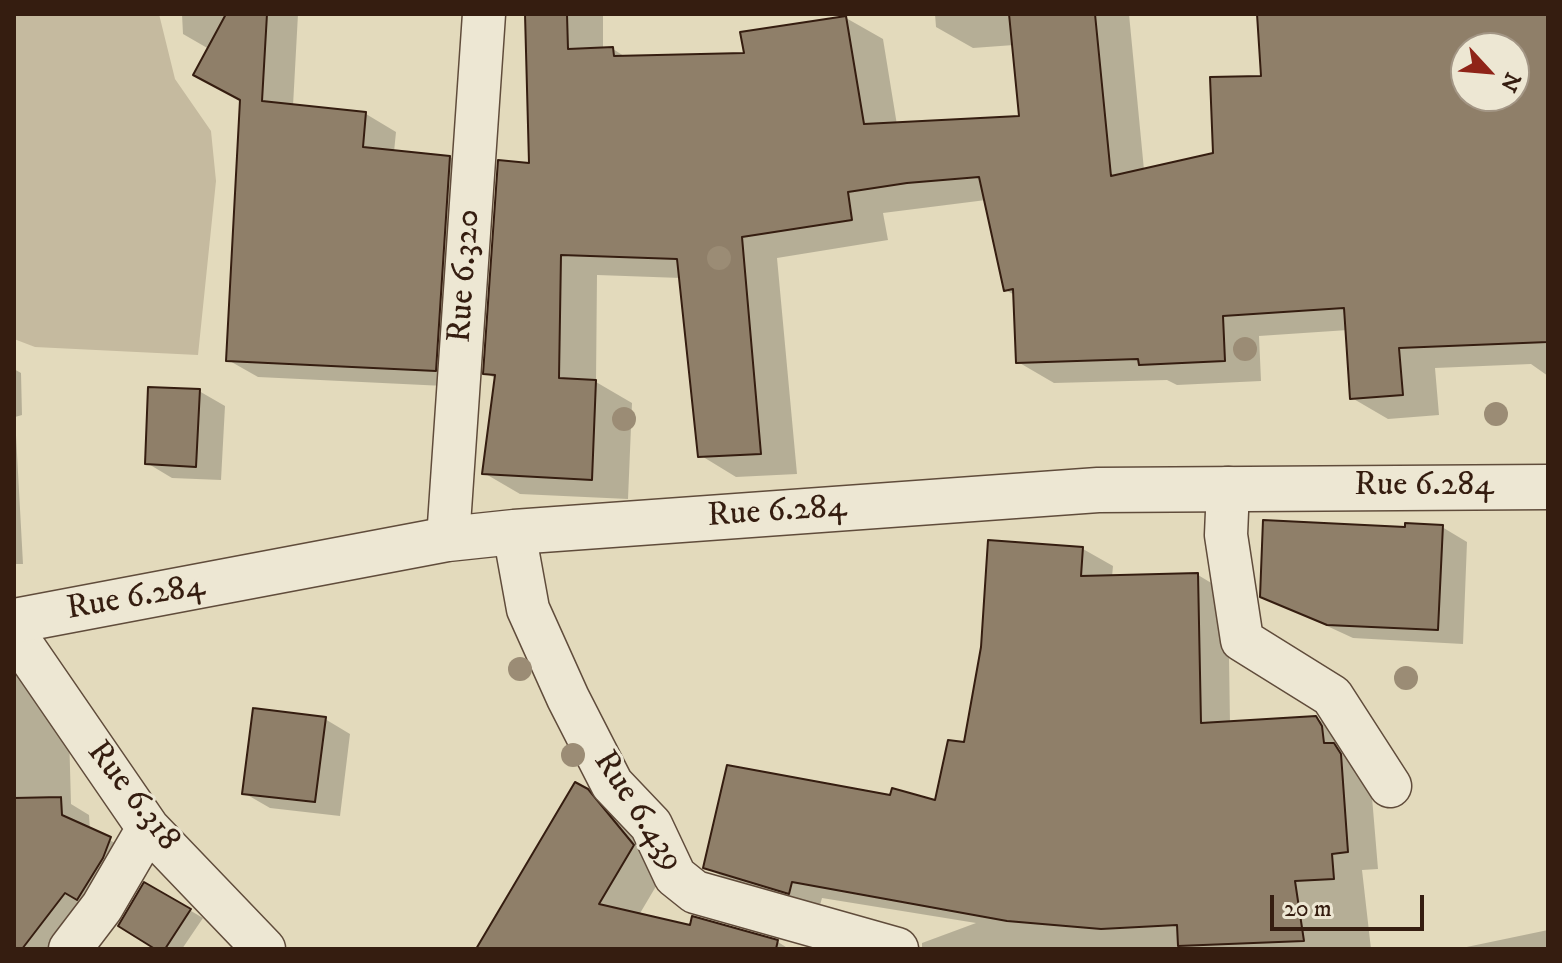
<!DOCTYPE html>
<html>
<head>
<meta charset="utf-8">
<style>
	body { margin:0 }
	#map { position:relative; width:1562px; height:963px; overflow:hidden; background:#e3dabc; font-family:"IM FELL DW Pica",serif }
	canvas { display:block }
	.frame { position:absolute; inset:0; border:16px solid #351d10; pointer-events:none }
	.north { position:absolute; left:1450px; top:32px; width:80px; height:80px; box-sizing:border-box; background:#ede7d3; border:2px solid #a39685; border-radius:50%; rotate:116deg; font-size:22px; font-weight:700; line-height:32px; text-align:center; color:#351d10 }
	.north::after { content:''; display:block; margin:auto; width:28px; height:36px; background:#8f2418; clip-path:polygon(50% 0,100% 100%,50% 72%,0 100%) }
	.scale { position:absolute; left:1270px; top:895px; width:154px; height:36px; box-sizing:border-box; border:4px solid #351d10; border-top:0; padding-left:10px; font-size:24px; line-height:28px; white-space:nowrap; color:#351d10; -webkit-text-stroke:6px #ede7d3; paint-order:stroke }
</style>
</head>
<body>
<div id="map">
<canvas width="1562" height="963"></canvas>
<div class="frame"></div>
<div class="north">N</div>
<div class="scale">20 m</div>
</div>
<script>
const g = document.querySelector('canvas').getContext('2d');
g.lineJoin = 'round';
function fillPath(path, color) { g.fillStyle = color; g.fill(path, 'evenodd'); }
const toPath = rows => new Path2D(rows.map(r => 'M' + r).join(''));
function stroke(path, color, width, dash) { g.strokeStyle = color; g.lineWidth = width; g.lineCap = dash ? 'butt' : 'round'; g.setLineDash(dash || []); g.stroke(path); }
function drawText(font, color, halo, rows, align = 'center') {
  g.font = font + ' "IM FELL DW Pica",serif'; g.lineWidth = 6; g.setLineDash([]); g.textBaseline = 'middle'; g.strokeStyle = halo; g.fillStyle = color; for (const [text, x, y, turn = 0] of rows) {
    g.save(); g.translate(x, y); g.rotate((+turn || 0) * Math.PI / 180); g.textAlign = isNaN(turn) ? turn : align; if (halo) g.strokeText(text, 0, 0); g.fillText(text, 0, 0); g.restore();
  }
}
fillPath(toPath([
	[14,14,159,14,175,79,211,131,216,181,198,355,35,347,14,339]
]), '#c5ba9f');
fillPath(toPath([
	[182,14,298,14,293,106,366,114,396,132,394,152,450,157,480,175,465,387,258,377,228,360,242,101,209,49,183,34],
	[526,14,603,14,603,50,613,49,627,58,746,55,846,18,883,39,897,125,1021,118,1014,45,973,48,936,27,935,14,1129,14,1144,170,1215,155,1263,77,1259,14,1548,14,1548,376,1531,364,1435,368,1439,415,1388,419,1352,398,1348,330,1259,336,1261,381,1177,385,1167,380,1054,383,1018,362,1015,295,1005,290,986,200,883,213,888,240,777,258,797,474,736,477,700,455,681,278,597,275,596,382,632,403,628,499,520,494,484,473,497,379,485,373,531,165],
	[1466,48,1514,48,1514,96,1466,96],
	[14,369,21,373,22,415,15,417,23,564,14,564],
	[199,391,225,406,221,480,172,478,147,463],
	[1442,527,1467,542,1463,644,1353,638,1262,596,1406,530],
	[1083,549,1113,566,1112,577,1198,575,1228,593,1230,723,1316,718,1347,736,1370,773,1378,869,1362,870,1371,949,922,949,922,943,976,923,822,898,819,909,736,884,705,867,892,798,937,802,965,745],
	[14,670,69,732,71,804,89,815,90,830,138,855,62,949,14,949],
	[325,719,350,734,340,816,270,808,244,793],
	[576,785,622,811,668,866,639,915,775,949,479,949],
	[145,884,203,918,182,949,159,949],
	[1548,930,1548,949,1457,949],
	[774,941,778,942,789,949,777,949]
]), '#0003');
const building = toPath([
	[226,14,267,14,262,101,366,112,363,147,450,156,436,371,226,361,240,100,193,75,226,14],
	[525,14,567,14,568,49,613,47,614,56,744,53,740,32,846,16,864,124,1019,116,1009,14,1095,14,1111,176,1213,153,1210,77,1261,76,1257,14,1548,14,1548,342,1399,348,1403,395,1350,399,1344,308,1223,316,1225,361,1139,365,1138,359,1016,363,1013,289,1004,291,979,177,907,183,848,192,852,220,742,237,761,454,698,457,677,259,561,255,559,378,596,380,592,480,482,474,495,375,483,374,498,160,529,163,525,14],
	[1466,48,1514,48,1514,96,1466,96,1466,48],
	[148,387,200,389,196,467,145,464,148,387],
	[1263,520,1405,527,1405,523,1443,525,1438,630,1327,625,1260,597,1263,520],
	[988,540,1083,547,1081,576,1198,573,1201,723,1316,716,1322,726,1324,743,1334,743,1341,754,1348,852,1332,854,1334,879,1295,881,1304,941,1178,946,1177,925,1101,929,1007,921,792,882,789,894,703,868,727,765,890,795,892,788,935,800,948,740,964,742,981,647,988,540],
	[253,708,326,717,315,802,242,794,253,708],
	[575,782,588,789,634,845,599,904,690,925,692,916,778,940,776,949,476,949,575,782],
	[61,797,62,815,111,837,103,858,77,900,65,893,22,949,14,949,14,798,61,797],
	[144,882,191,909,165,949,155,949,118,926,144,882]
]);
fillPath(building, '#8f7f69');
stroke(building, '#351d10', 2);
const minor = toPath([
	[1228,488,1226,535,1242,640,1332,696,1390,786],
	[514,532,528,609,568,698,612,784,651,825,675,876,695,892,897,949],
	[448,539,484,14],
	[14,633,148,828,264,949],
	[70,949,102,907,148,828]
]);
const tertiary = toPath([
	[14,621,448,539,514,532,1098,490,1548,487]
]);
stroke(minor, '#604c3b', 45);
stroke(tertiary, '#604c3b', 47);
stroke(minor, '#ede7d3', 42);
stroke(tertiary, '#ede7d3', 44);
g.fillStyle = '#9b8c75';
for (const [x, y] of [
	[719,258],
	[1245,349],
	[1496,414],
	[624,419],
	[520,669],
	[1406,678],
	[573,755]
]) { g.beginPath(); g.arc(x, y, 12, 0, 2 * Math.PI); g.fill(); }
drawText('34px', '#351d10', '#ede7d3', [
	["Rue 6.320",466,276,-86],
	["Rue 6.284",1424,487],
	["Rue 6.284",777,513,-4],
	["Rue 6.284",136,599,-10],
	["Rue 6.318",132,797,52],
	["Rue 6.439",637,812,57]
]);
</script>
</body>
</html>
